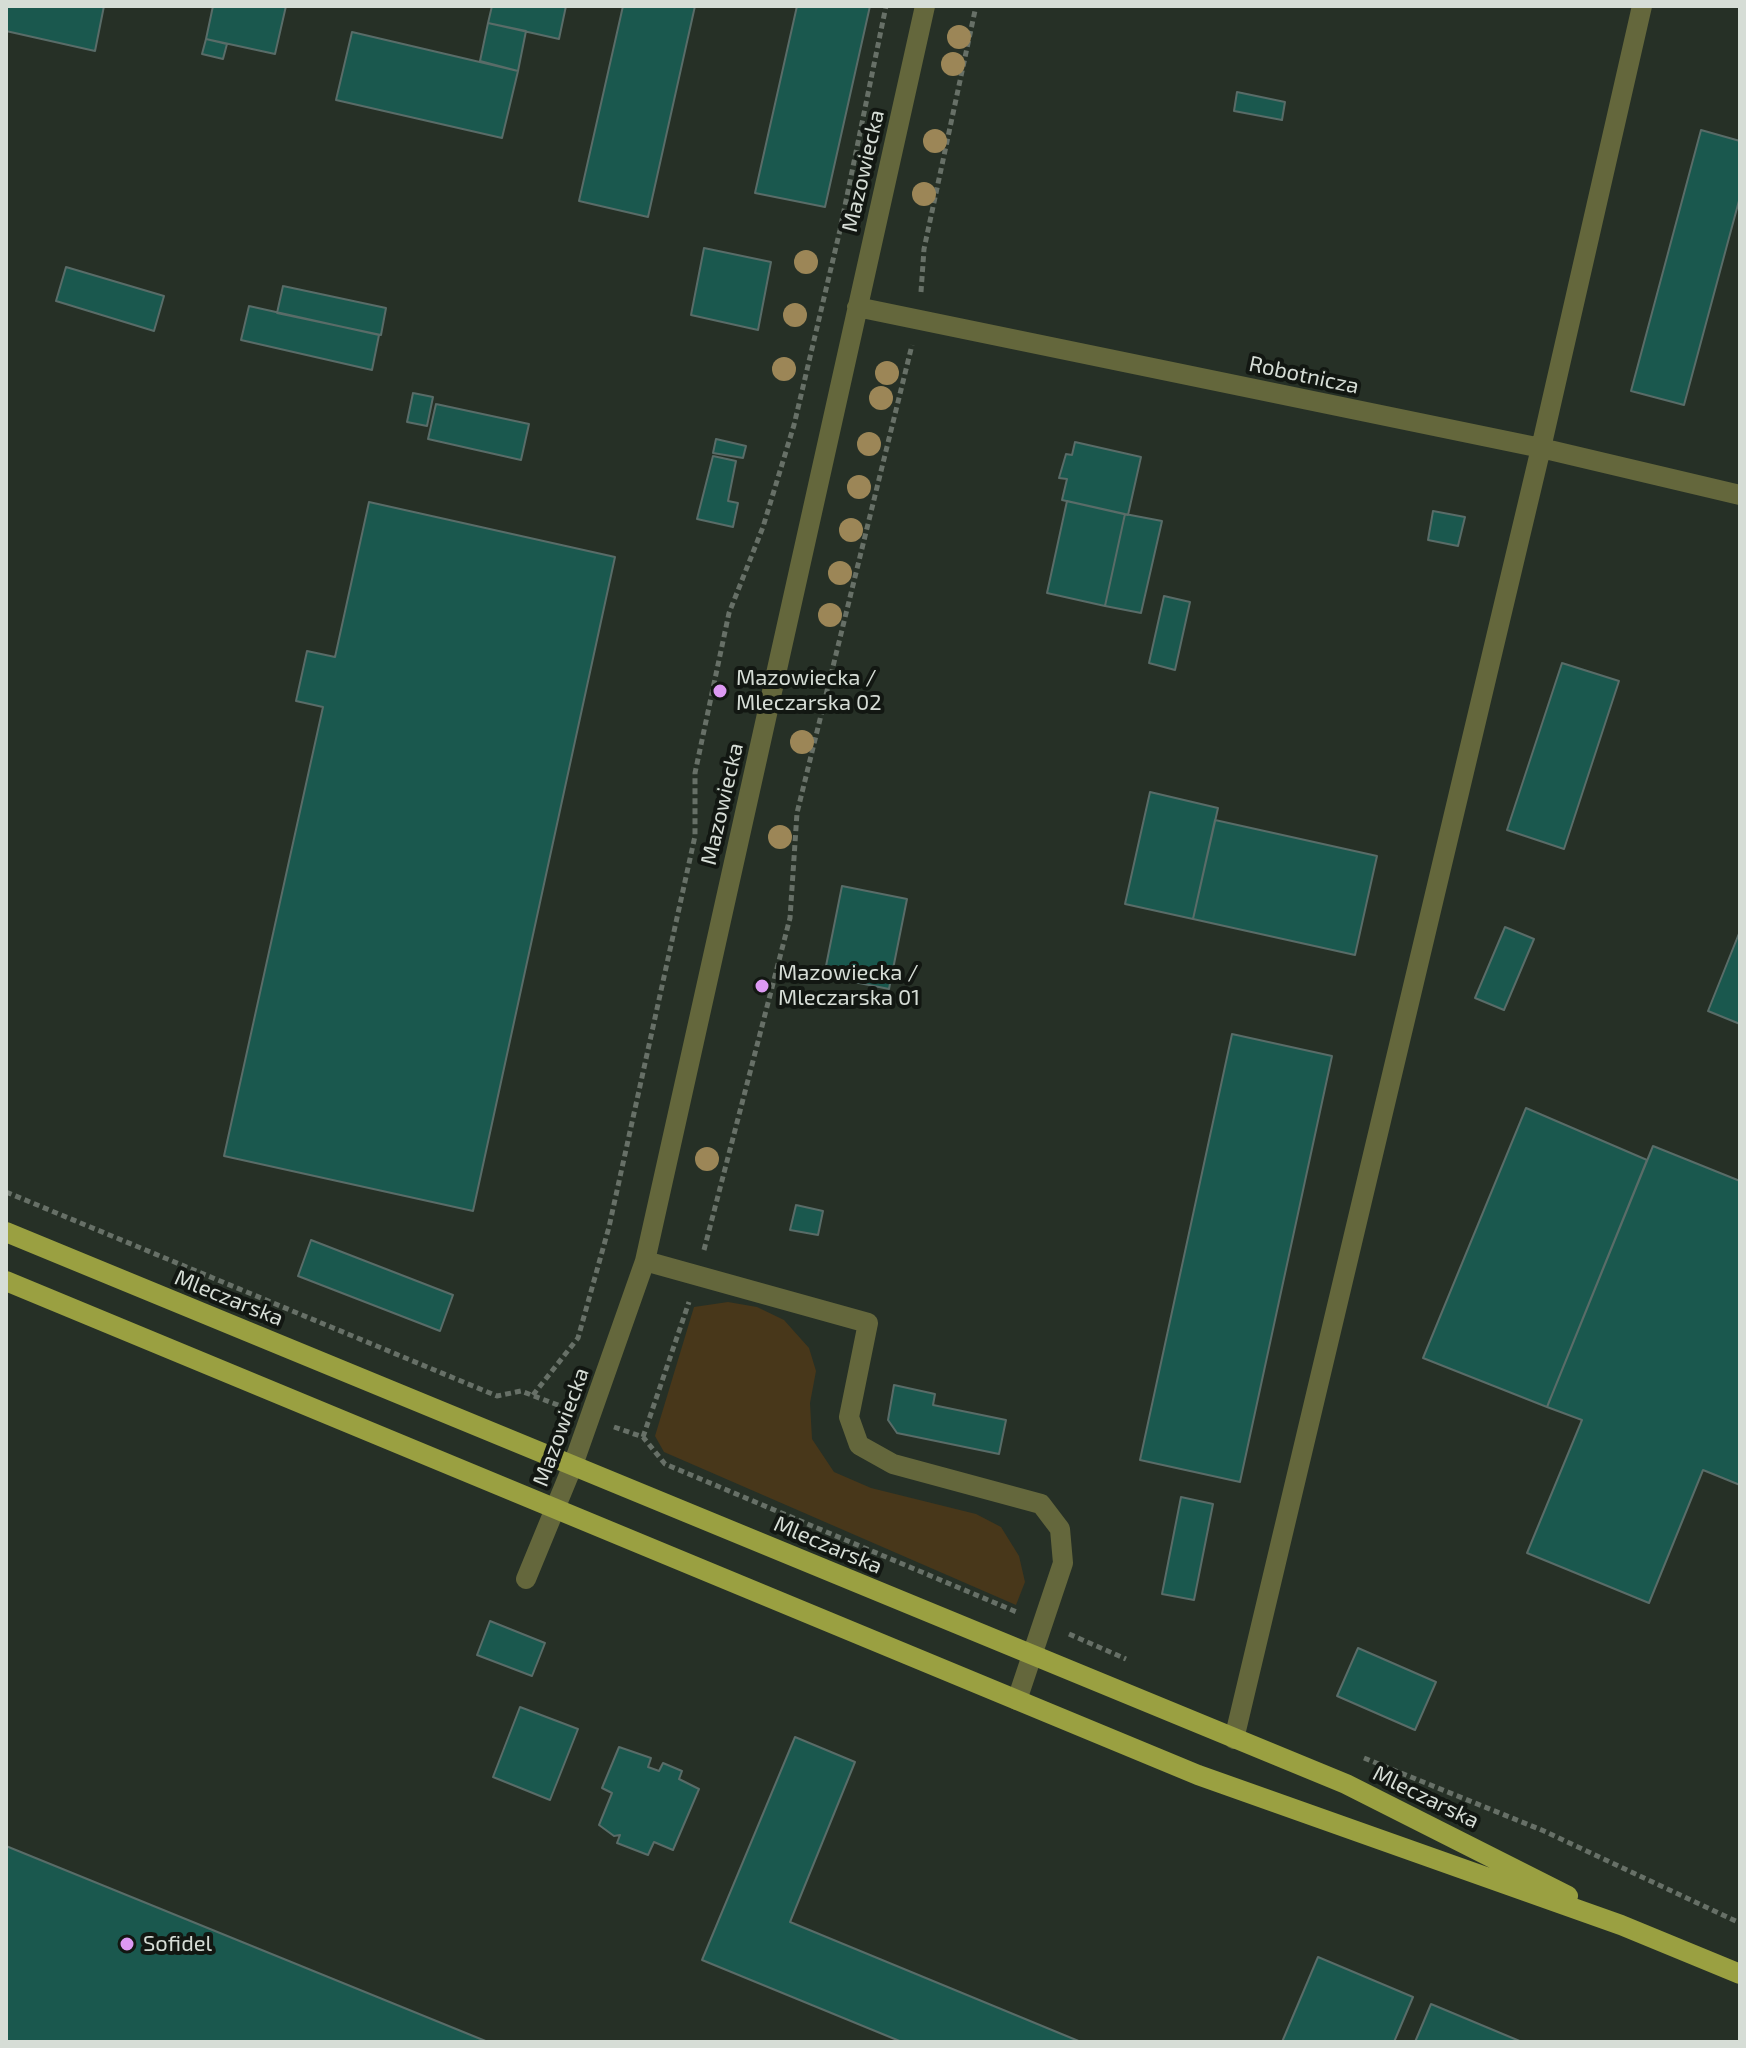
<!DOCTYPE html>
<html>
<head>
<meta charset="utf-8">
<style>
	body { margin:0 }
	#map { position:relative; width:1746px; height:2048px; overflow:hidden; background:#263026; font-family:"Exo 2",sans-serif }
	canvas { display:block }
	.frame { position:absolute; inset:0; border:8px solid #d6ddd6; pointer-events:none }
</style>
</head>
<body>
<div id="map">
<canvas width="1746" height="2048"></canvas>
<div class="frame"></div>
</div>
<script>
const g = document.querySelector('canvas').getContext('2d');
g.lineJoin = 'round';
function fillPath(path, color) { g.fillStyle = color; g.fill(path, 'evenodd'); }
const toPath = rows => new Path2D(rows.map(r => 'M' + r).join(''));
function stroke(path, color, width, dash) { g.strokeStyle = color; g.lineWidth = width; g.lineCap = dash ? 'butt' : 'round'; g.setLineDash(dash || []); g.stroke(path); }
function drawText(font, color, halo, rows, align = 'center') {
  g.font = font + ' "Exo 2",sans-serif'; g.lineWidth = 8; g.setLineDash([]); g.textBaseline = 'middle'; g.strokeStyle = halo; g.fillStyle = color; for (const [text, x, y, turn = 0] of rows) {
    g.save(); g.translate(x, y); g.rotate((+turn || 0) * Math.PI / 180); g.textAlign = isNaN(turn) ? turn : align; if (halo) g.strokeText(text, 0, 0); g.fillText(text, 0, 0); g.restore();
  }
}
fillPath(toPath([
	[728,1302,757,1307,784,1320,809,1348,816,1371,810,1403,812,1439,834,1472,871,1488,976,1514,1001,1527,1019,1556,1025,1582,1016,1605,664,1452,655,1436,694,1307]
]), '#48371a');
const building = toPath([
	[6,6,104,6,95,51,6,31,6,6],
	[213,6,286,6,275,54,206,39,213,6],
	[492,6,566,6,559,39,488,23,492,6],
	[623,6,695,6,648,217,579,201,623,6],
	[797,6,870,6,825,207,755,193,797,6],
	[488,23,526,31,518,71,480,61,488,23],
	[352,32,518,71,502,138,336,100,352,32],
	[206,39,227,44,223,59,202,54,206,39],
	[1237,92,1285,102,1282,120,1234,111,1237,92],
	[1701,130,1740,141,1740,197,1684,405,1631,391,1701,130],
	[704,248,771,262,758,330,691,315,704,248],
	[66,267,164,296,154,331,56,301,66,267],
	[283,286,386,308,381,335,277,313,283,286],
	[249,306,379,335,372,370,241,340,249,306],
	[413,393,433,397,427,426,407,422,413,393],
	[436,404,529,424,521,460,428,439,436,404],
	[716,439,746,446,743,458,713,453,716,439],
	[1075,442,1141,457,1128,515,1062,500,1067,479,1059,478,1066,454,1072,455,1075,442],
	[713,456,736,461,728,501,738,503,733,527,697,519,713,456],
	[1067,501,1125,514,1105,606,1047,593,1067,501],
	[369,502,615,557,473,1211,224,1156,323,707,296,701,307,651,335,657,369,502],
	[1433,511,1465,517,1458,546,1428,540,1433,511],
	[1125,514,1162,521,1141,613,1105,606,1125,514],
	[1164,596,1190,602,1175,670,1149,663,1164,596],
	[1562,663,1619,681,1564,849,1507,830,1562,663],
	[1150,792,1218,808,1193,919,1125,904,1150,792],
	[1215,820,1377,856,1355,955,1193,919,1215,820],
	[842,886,907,899,889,989,824,976,842,886],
	[1505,927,1534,939,1504,1010,1475,998,1505,927],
	[1740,931,1740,1024,1708,1011,1740,931],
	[1232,1034,1332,1056,1240,1482,1140,1460,1232,1034],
	[1526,1108,1647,1160,1547,1407,1423,1358,1526,1108],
	[1653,1146,1740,1181,1740,1485,1703,1470,1649,1603,1527,1553,1582,1420,1547,1407,1653,1146],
	[796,1205,823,1211,818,1235,790,1230,796,1205],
	[311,1240,453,1295,440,1331,298,1276,311,1240],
	[894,1385,935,1394,933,1405,1006,1420,999,1454,897,1433,888,1420,894,1385],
	[1181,1497,1213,1504,1194,1600,1162,1594,1181,1497],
	[490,1621,545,1643,532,1676,477,1655,490,1621],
	[1358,1648,1436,1682,1415,1730,1337,1696,1358,1648],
	[520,1707,578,1729,550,1800,493,1777,520,1707],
	[795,1737,855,1762,790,1922,1081,2042,902,2042,702,1960,795,1737],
	[619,1747,651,1758,648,1767,659,1771,663,1763,682,1771,679,1779,699,1789,673,1850,654,1842,648,1855,617,1843,620,1835,614,1836,599,1825,612,1793,602,1788,619,1747],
	[6,1846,488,2042,6,2042,6,1846],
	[1318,1957,1413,1997,1394,2042,1282,2042,1318,1957],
	[1431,2004,1522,2042,1415,2042,1431,2004]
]);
fillPath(building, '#1a584e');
stroke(building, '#596c68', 2);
stroke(toPath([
	[921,292,924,249,976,6],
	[6,1192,497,1396,521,1391,563,1407],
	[704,1250,790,918,797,813,912,345],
	[533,1395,578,1338,609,1227,695,836,695,773,729,613,763,527,794,425,840,230,886,6],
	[614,1427,643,1437,665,1464,1019,1613],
	[643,1437,689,1302],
	[1069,1634,1126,1659],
	[1364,1758,1544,1831,1740,1923]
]), '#677067', 5, [6, 4]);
stroke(toPath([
	[857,307,1541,448,1740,495],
	[645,1261,868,1323,849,1417,859,1445,893,1464,1041,1504,1060,1529,1063,1563,1017,1700],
	[526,1579,573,1465,645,1261,925,6],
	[1234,1739,1541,448,1642,6]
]), '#64673c', 20);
stroke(toPath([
	[6,1232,1346,1784,1568,1896],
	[6,1281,1198,1775,1621,1925,1740,1974]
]), '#9aa041', 20);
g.fillStyle = '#9c8657';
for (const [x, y] of [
	[959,37],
	[953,64],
	[935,141],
	[924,194],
	[806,262],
	[795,315],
	[784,369],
	[887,373],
	[881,398],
	[869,444],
	[859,487],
	[851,530],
	[840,573],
	[830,615],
	[802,742],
	[780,837],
	[707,1159]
]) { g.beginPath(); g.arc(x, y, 12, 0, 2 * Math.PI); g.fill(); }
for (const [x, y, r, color] of [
	[720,691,8,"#dd99f3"],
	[762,986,8,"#dd99f3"],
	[127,1944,8,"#dd99f3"]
]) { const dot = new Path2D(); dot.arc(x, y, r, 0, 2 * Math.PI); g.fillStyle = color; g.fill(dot); stroke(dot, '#121712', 3); }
drawText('22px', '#d6ddd6', '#121712', [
	["Mazowiecka",863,171,-77],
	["Robotnicza",1304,375,12],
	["Mazowiecka",722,804,-77],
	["Mleczarska",229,1298,22],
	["Mazowiecka",561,1427,-70],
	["Mleczarska",828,1545,23],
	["Mleczarska",1426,1797,26]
]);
drawText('22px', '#d6ddd6', '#121712', [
	["Mazowiecka /",736,678],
	["Mleczarska 02",736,703],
	["Mazowiecka /",778,973],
	["Mleczarska 01",778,998],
	["Sofidel",143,1944]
], 'left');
</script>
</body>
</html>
